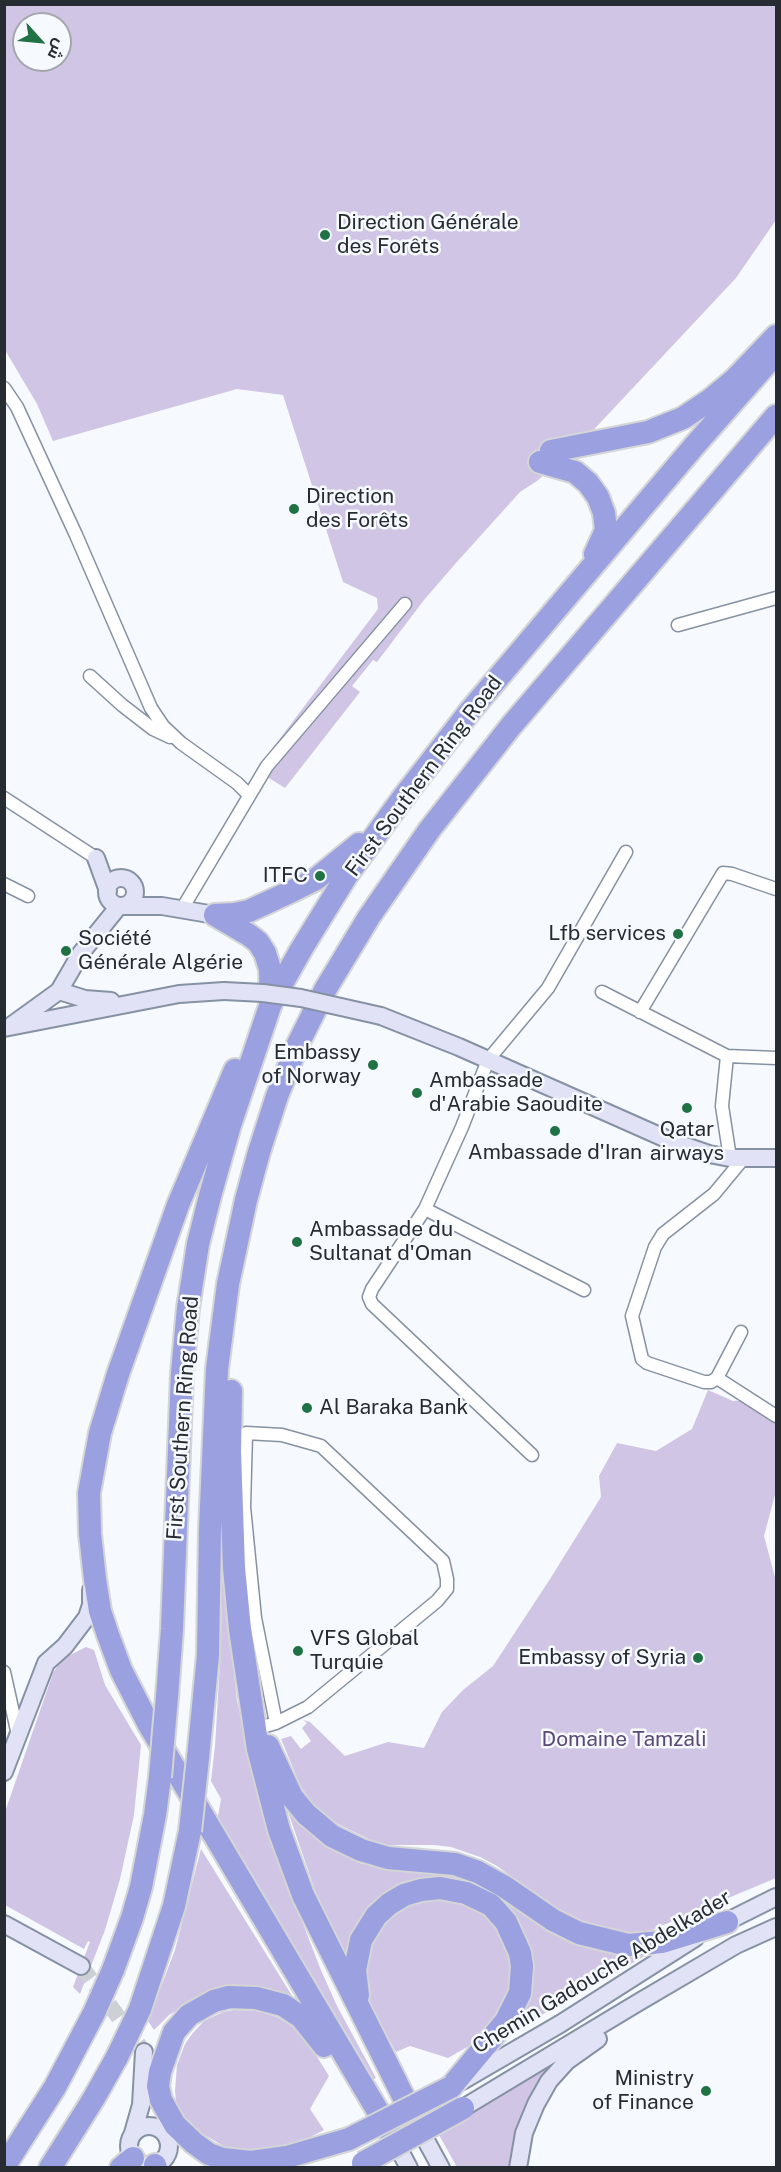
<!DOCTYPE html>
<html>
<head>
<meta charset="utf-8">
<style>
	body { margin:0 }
	#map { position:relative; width:781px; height:2172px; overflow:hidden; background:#f6f9fd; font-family:"Public Sans",Cairo,sans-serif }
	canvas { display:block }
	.frame { position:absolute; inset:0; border:6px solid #272c33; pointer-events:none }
	.north { position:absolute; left:12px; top:12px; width:60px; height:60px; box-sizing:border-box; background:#f6f9fd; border:2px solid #a3a7ac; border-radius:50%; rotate:117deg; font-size:16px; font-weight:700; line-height:24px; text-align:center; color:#272c33 }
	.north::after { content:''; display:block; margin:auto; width:21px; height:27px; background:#207244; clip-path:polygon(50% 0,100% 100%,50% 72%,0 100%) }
</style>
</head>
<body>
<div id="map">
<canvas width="781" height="2172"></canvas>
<div class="frame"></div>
<div class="north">ش</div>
</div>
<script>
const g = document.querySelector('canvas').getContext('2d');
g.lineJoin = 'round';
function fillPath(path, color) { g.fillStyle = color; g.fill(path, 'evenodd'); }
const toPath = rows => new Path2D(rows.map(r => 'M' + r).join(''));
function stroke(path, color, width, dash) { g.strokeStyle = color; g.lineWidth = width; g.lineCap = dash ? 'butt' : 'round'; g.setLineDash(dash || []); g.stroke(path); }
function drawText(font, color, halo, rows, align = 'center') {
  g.font = font + ' "Public Sans",sans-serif'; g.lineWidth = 5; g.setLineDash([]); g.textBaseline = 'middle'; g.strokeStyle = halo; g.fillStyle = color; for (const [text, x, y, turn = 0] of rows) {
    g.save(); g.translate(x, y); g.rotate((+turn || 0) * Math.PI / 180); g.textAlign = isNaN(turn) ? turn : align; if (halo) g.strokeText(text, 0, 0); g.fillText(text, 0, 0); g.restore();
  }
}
fillPath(toPath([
	[5,5,776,5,776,220,736,278,585,439,537,481,520,492,456,563,424,600,377,662,373,660,352,686,360,692,285,788,256,770,378,609,377,598,343,582,283,395,237,389,53,441,37,404,5,350],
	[24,24,60,24,60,60,24,60],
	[708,1390,733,1401,761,1399,776,1415,776,1491,764,1536,776,1581,776,1878,635,1937,569,1919,497,1866,480,1857,451,1847,434,1845,387,1845,377,1843,338,1824,315,1806,301,1787,281,1739,291,1736,301,1749,311,1741,302,1728,307,1723,303,1720,310,1722,345,1756,388,1742,424,1748,442,1712,463,1690,493,1666,550,1579,601,1497,599,1476,617,1443,656,1451,692,1429],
	[222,1557,237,1701,264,1812,289,1887,320,1968,337,2006,376,2078,366,2082,217,1822,221,1799,211,1781,215,1746,221,1646],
	[86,1647,94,1650,105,1685,141,1745,134,1815,120,1879,105,1930,80,1994,73,1987,90,1942,88,1941,84,1949,5,1905,5,1812,53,1673,58,1665,68,1656],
	[286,1806,302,1826,320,1842,332,1850,360,1863,376,1867,447,1871,496,1892,534,1922,562,1939,591,1949,620,1953,650,1953,503,2037,523,2007,505,1910,406,1886,348,1971,318,1899],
	[201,1849,299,2007,199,1997,169,2015,154,2030,148,2021,175,1950],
	[448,1895,491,1914,514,1959,510,2000,478,2041,448,2058,410,2046,396,2052,367,1998,362,1977,374,1931,400,1906],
	[234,2010,258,2011,277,2017,295,2028,306,2039,329,2076,310,2109,324,2130,293,2146,272,2153,223,2152,225,2147,198,2131,185,2118,176,2102,175,2091,177,2065,185,2044,192,2034,204,2021,223,2012],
	[574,2049,555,2068,513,2167,457,2167,439,2135,469,2118,467,2115]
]), '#d0c5e5');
stroke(toPath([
	[81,1966,144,2052]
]), '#cdd0d5', 16, [16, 8]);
const street = toPath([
	[4,388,17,407,76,535,151,708,163,726,181,743,237,783,249,795],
	[678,625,776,598],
	[90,676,122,705,153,729,170,737],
	[4,798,96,858],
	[4,884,28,896],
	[182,909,267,766,405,604],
	[602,992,727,1056,776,1058],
	[640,1012,723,873,732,874,776,889],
	[727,1056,722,1106,730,1158],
	[425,1209,584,1290],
	[741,1332,717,1378,711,1382,704,1382,647,1363,642,1359,632,1316,655,1247,663,1234,714,1194,743,1159],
	[717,1378,776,1416],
	[532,1455,372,1304,369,1297,372,1289,425,1209,462,1127,488,1060,548,988,626,852],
	[4,1672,18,1735],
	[262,1727,276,1723,308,1707,437,1601,447,1589,447,1579,443,1561,321,1446,282,1435,246,1433,244,1507,255,1618,276,1723]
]);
const secondary = toPath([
	[96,858,108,891],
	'107 892a14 14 0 1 1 28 0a14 14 0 1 1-28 0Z',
	[124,906,162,906,215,915],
	[59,991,85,999,111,1001],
	[381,1016,459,1047,671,1141,709,1154,730,1158,776,1158],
	[12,1025,59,991,81,953,119,906],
	[4,1028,179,994,224,991],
	[4,1772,46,1663,65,1646,87,1617,91,1605,91,1590],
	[4,1924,81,1966],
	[718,1926,776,1897],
	[462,2081,560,2024,695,1938],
	[463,2108,639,2002,736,1945,776,1927],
	[416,2122,441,2168],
	'129 2146a20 20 0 1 1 40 0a20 20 0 1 1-40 0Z',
	[133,2133,141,2105,144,2052],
	[392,2136,409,2168],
	[518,2168,524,2133,536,2104,549,2081,567,2061,598,2039]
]);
const highway = toPath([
	[551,451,648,432,683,418,710,400,734,380,776,336],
	[540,462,575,472,588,483,598,497,604,513,606,530,595,554],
	[215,915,249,935,258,942,265,953,270,969,271,1004],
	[215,915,234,914,249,911,292,891,316,879,359,844],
	[235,1070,178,1205,118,1374,100,1433,89,1493,90,1534,95,1579,100,1611,108,1635,121,1670,149,1725,392,2135],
	[231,1391,230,1452,234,1568,240,1629,258,1749,279,1830,303,1895,416,2122],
	[167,1697,172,1629,182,1373,188,1308,198,1244,210,1196,230,1125,271,1003,302,948,347,875,402,799,470,711,695,445,776,353],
	[268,1746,292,1797,306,1814,332,1836,361,1850,388,1858,455,1864,478,1872,505,1887,553,1920,579,1933,628,1945,662,1942,727,1922],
	[198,1758,208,1655,210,1530,217,1369,228,1284,246,1200,259,1152,277,1096,297,1046,325,990,369,917,430,829,511,726,776,416],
	[113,1970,132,1918,141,1887,155,1815,160,1777],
	[358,1995,355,1970,361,1940,376,1916,389,1904,404,1895,421,1890,440,1888,466,1893,491,1905,506,1922,520,1953,522,1966,520,1993,506,2021,451,2087],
	[140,2009,174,1906,190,1831],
	[324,2046,301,2017,283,2005,256,1998,229,1997,214,2001,189,2015,174,2032,160,2072,158,2086,161,2100,175,2125,194,2143,209,2154,223,2159,251,2162,287,2157,349,2139],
	[155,2165,156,2168],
	[4,2167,55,2087,94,2013],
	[50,2168,94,2098,117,2057],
	[121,2168,133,2158]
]);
stroke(street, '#8691a4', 15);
stroke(secondary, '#8691a4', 20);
stroke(highway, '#d4d5d6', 26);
stroke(street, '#fff', 12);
stroke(secondary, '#e1e2f6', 16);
stroke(highway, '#9ba0e0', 22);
const secondaryBridge = toPath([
	[224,991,263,993,301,998,381,1016]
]);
const highwayBridge = toPath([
	[160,1777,167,1697],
	[190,1831,198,1758],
	[94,2013,113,1970],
	[117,2057,140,2009],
	[349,2139,451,2087],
	[363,2163,463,2108]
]);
stroke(secondaryBridge, '#8691a4', 20, []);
stroke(highwayBridge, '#d4d5d6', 26, []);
stroke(secondaryBridge, '#e1e2f6', 16);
stroke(highwayBridge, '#9ba0e0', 22);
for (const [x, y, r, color] of [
	[325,235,6,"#207244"],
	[294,509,6,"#207244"],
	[320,876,6,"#207244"],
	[678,934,6,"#207244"],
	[66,951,6,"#207244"],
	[373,1065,6,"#207244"],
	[417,1093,6,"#207244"],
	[687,1108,6,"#207244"],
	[555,1131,6,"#207244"],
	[297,1242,6,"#207244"],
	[307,1408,6,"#207244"],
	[298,1651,6,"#207244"],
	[698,1658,6,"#207244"],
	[706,2091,6,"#207244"]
]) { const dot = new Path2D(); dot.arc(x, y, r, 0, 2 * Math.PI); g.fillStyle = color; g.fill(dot); stroke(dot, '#f6f9fd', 2); }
drawText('21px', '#272c33', '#f6f9fd', [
	["Direction Générale",337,223],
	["des Forêts",337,247],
	["Direction",306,497],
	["des Forêts",306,521],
	["ITFC",308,876,"right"],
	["Lfb services",666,934,"right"],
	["Société",78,939],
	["Générale Algérie",78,963],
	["Embassy",361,1053,"right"],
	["of Norway",361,1077,"right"],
	["Ambassade",429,1081],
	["d'Arabie Saoudite",429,1105],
	["Qatar",687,1130,"center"],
	["airways",687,1154,"center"],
	["Ambassade d'Iran",555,1153,"center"],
	["Ambassade du",309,1230],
	["Sultanat d'Oman",309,1254],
	["Al Baraka Bank",319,1408],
	["VFS Global",310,1639],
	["Turquie",310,1663],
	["Embassy of Syria",686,1658,"right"],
	["Ministry",694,2079,"right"],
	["of Finance",694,2103,"right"]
], 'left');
drawText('21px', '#272c33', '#f6f9fd', [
	["First Southern Ring Road",424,776,-53],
	["First Southern Ring Road",183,1418,-86],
	["Chemin Gadouche Abdelkader",602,1972,-31]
]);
drawText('21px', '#5b4977', '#f6f9fd', [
	["Domaine Tamzali",624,1740]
]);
</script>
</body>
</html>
